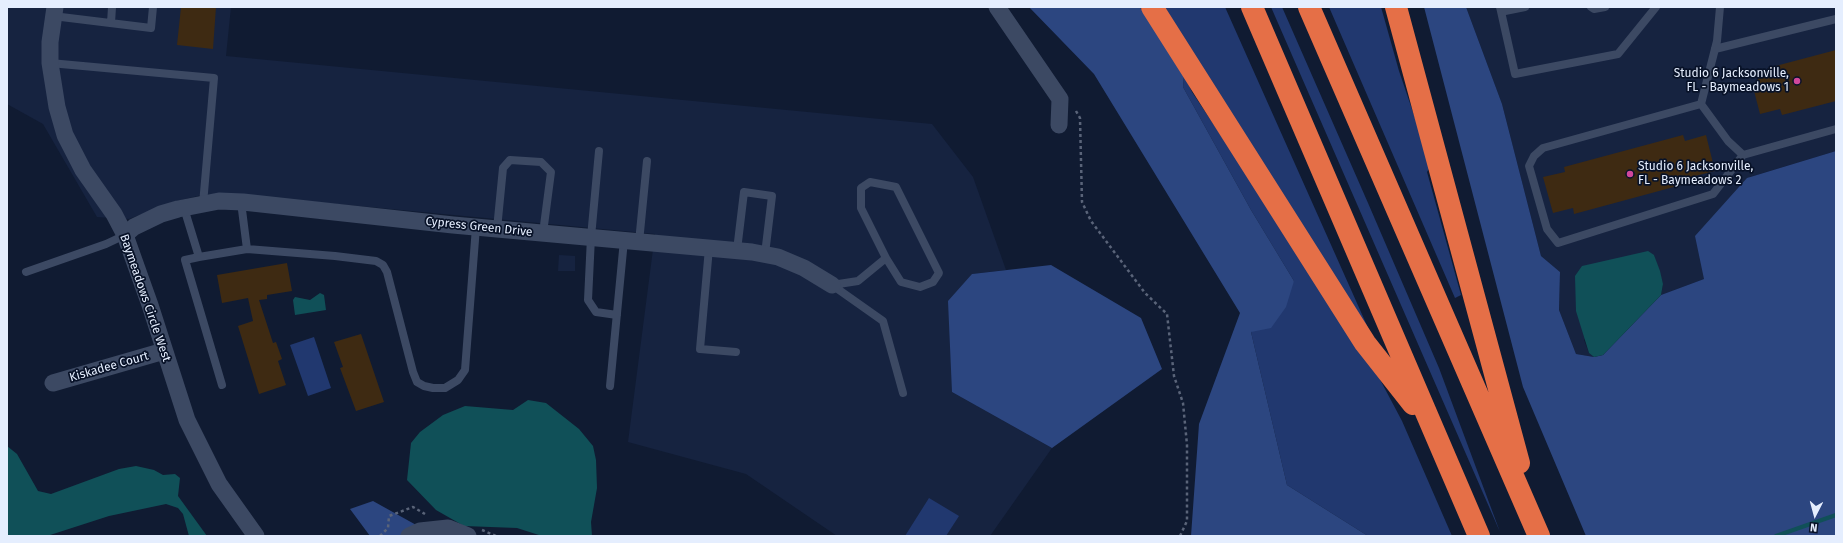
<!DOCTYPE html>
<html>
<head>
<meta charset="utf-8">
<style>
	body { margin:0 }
	#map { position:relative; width:1843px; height:543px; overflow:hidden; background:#101b32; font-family:"Fira Sans",sans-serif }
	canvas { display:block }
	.frame { position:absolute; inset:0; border:8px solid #e5eefe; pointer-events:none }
	.north { position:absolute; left:1795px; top:495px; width:40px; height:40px; -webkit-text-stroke:3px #081228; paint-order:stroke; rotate:186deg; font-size:11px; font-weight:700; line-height:16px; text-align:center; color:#e5eefe }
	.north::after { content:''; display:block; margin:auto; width:14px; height:18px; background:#e5eefe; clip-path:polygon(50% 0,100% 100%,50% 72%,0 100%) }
</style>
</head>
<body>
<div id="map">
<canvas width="1843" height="543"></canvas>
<div class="frame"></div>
<div class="north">N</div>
</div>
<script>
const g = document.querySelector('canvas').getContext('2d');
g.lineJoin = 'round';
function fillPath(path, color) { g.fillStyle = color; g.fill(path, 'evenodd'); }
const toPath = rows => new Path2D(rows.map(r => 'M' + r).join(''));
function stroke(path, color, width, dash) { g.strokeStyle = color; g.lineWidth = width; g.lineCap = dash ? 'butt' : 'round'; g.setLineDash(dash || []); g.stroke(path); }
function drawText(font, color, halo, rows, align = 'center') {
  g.font = font + ' "Fira Sans",sans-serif'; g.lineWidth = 3.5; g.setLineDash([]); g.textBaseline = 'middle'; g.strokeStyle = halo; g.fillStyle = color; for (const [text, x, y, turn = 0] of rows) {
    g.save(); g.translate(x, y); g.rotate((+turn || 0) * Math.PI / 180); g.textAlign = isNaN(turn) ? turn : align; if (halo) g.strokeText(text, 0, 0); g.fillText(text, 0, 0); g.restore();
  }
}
fillPath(toPath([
	[7,7,231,7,226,56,932,124,973,177,1006,270,972,274,952,392,1052,448,990,536,837,536,746,474,628,442,655,234,231,194,202,195,173,202,129,219,97,217,43,124,7,104],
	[1466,7,1836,7,1836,151,1750,177,1704,279,1661,295,1663,284,1654,255,1584,340,1589,353,1594,357,1576,354,1559,310,1560,272,1541,256,1502,104],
	[559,255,575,256,575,271,558,271]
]), '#162340');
fillPath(toPath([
	[1163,7,1225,7,1381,357],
	[1271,7,1282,7,1368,203,1439,368,1500,532],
	[1329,7,1381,7,1399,71,1431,165,1427,172,1461,295,1455,298],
	[1184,75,1192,92,1367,355,1402,421,1452,536,1368,536,1287,485,1251,332,1294,281,1251,210,1183,87],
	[314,337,331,388,308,396,290,345],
	[929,498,959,516,946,536,905,536]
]), '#21386f');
fillPath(toPath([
	[1029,7,1140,7,1184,75,1183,87,1251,210,1294,281,1286,307,1271,328,1251,332,1287,485,1368,536,1191,536,1199,424,1240,313,1094,74],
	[1424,7,1466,7,1502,104,1541,256,1560,272,1559,310,1576,354,1594,357,1603,355,1661,295,1704,279,1695,236,1747,178,1836,151,1836,536,1586,536,1523,387],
	[1051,265,1141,318,1162,369,1052,448,952,392,948,301,972,274],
	[373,501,436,536,370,536,350,509]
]), '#2c4680');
fillPath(toPath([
	[1648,251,1654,255,1660,271,1663,284,1661,295,1603,355,1594,357,1589,353,1576,311,1575,276,1582,266],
	[320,293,324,295,326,310,295,315,293,300,295,297,310,300],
	[528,400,546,403,579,429,593,446,596,460,597,488,591,522,592,536,542,536,517,528,464,526,436,510,407,480,411,443,420,432,443,415,465,406,513,410],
	[7,446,17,454,38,491,51,494,119,469,136,466,154,470,163,475,175,474,180,478,178,496,207,536,189,536,183,514,178,508,166,504,109,516,47,536,7,536]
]), '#105058');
stroke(toPath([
	[1776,536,1836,515]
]), '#105058', 4.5);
fillPath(toPath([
	[181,7,216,7,213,49,177,45],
	[1836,50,1836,101,1782,115,1780,109,1760,114,1753,87,1761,74,1769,72,1768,68],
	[1683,135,1685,141,1706,135,1715,171,1695,176,1696,181,1574,214,1573,208,1553,213,1543,177,1565,172,1564,167],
	[287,263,292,291,267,295,267,299,259,300,273,343,276,342,282,359,278,361,286,385,259,394,238,326,253,321,248,298,222,303,217,275],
	[361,334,384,402,356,411,340,368,343,367,334,342]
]), '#3e2a12');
stroke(toPath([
	[1076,111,1080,118,1082,202,1091,221,1145,293,1167,314,1174,376,1183,403,1187,445,1187,521,1180,536],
	[482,530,496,536],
	[380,536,388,528,389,516,413,507,425,514]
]), '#5a6479', 2.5, [3, 3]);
stroke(toPath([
	[1500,7,1515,74,1618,54,1656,7],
	[1500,7,1505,11,1525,7],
	[1591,7,1594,9,1605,7],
	[1720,7,1717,41,1701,104,1543,148,1534,156,1529,166,1547,229,1558,243,1713,194,1743,155,1836,129],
	[53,16,151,28,153,7],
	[111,23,112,7],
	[1715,49,1836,19],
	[50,63,214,78,203,204],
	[1701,104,1728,141,1743,155],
	[599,151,591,237,588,300,596,312,617,315],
	[241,202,247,249,335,256,376,261,383,265,387,272,413,372,417,382,424,386,433,388,445,388,458,380,465,370,476,227],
	[184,208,199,257,185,260,222,385],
	[497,229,503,168,510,160,541,162,551,172,543,233],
	[639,242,647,161],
	[709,248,700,349,736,352],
	[737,250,744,192,772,196,765,254],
	[199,257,247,249],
	[26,272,106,244,125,235],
	[832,285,858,281,886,258,861,208,861,188,870,182,896,187,939,273,933,282,920,287,901,282,886,258],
	[832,285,883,321,903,393],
	[610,386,624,240]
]), '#3c4963', 8);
stroke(toPath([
	[55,7,50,42,50,63,57,107,65,135,83,170,114,214,125,235,150,305,187,420,219,484,256,536],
	[997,7,1060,99,1059,125],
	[125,235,134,227,161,214,178,209,219,201,243,202,453,225,752,252,778,257,804,268,832,285],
	[53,383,164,351],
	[409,536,420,531,448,528,468,536]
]), '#3c4963', 17);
stroke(toPath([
	[1152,7,1365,343,1413,404],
	[1252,7,1479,536],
	[1309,7,1539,536],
	[1396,7,1519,463]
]), '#e56f47', 22);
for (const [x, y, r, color] of [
	[1797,81,4,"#d1479c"],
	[1630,174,4,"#d1479c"]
]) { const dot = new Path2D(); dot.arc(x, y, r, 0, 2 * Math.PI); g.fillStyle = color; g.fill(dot); stroke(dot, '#081228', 1.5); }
drawText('12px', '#e5eefe', '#081228', [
	["Studio 6 Jacksonville,",1789,74],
	["FL - Baymeadows 1",1789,88],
	["Studio 6 Jacksonville,",1638,167,"left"],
	["FL - Baymeadows 2",1638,181,"left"]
], 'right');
drawText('12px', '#e5eefe', '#081228', [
	["Cypress Green Drive",479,227,6],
	["Baymeadows Circle West",145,298,71],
	["Kiskadee Court",109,367,-16]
]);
</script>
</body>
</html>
